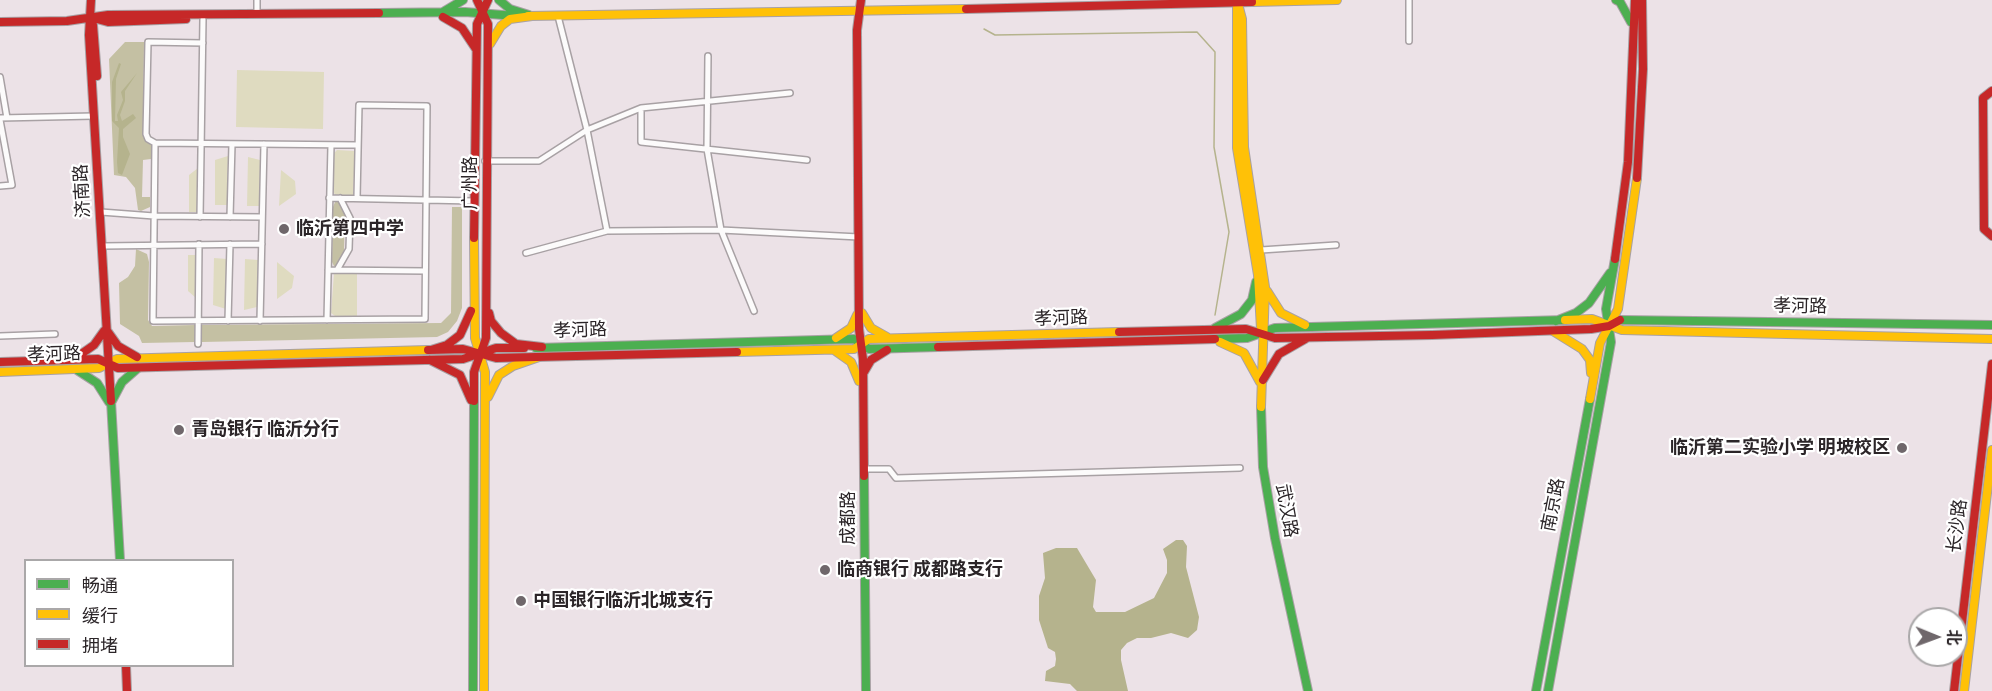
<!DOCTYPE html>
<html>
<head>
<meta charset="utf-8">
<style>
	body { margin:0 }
	#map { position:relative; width:1992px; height:691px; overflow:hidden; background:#ece2e7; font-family:"Archivo Narrow","Noto Sans SC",sans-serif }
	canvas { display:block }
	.legend { position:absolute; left:24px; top:559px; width:210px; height:108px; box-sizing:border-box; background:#fff; border:2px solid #aaa8a9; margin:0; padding:8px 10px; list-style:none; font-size:18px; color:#2b2528 }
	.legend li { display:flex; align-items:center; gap:12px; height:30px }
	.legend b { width:30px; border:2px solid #aaa8a9 }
	.north { position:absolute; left:1908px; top:607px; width:60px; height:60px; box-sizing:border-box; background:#fff; border:2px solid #aaa8a9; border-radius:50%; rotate:91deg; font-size:16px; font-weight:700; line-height:24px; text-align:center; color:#2b2528 }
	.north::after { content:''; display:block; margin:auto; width:21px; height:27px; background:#6f676b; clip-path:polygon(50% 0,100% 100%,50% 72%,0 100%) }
</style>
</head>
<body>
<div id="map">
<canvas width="1992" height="691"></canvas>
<ul class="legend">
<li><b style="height:8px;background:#4caf50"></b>畅通</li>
<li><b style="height:8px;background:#ffc107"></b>缓行</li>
<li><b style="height:8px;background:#c62828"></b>拥堵</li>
</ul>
<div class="north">北</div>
</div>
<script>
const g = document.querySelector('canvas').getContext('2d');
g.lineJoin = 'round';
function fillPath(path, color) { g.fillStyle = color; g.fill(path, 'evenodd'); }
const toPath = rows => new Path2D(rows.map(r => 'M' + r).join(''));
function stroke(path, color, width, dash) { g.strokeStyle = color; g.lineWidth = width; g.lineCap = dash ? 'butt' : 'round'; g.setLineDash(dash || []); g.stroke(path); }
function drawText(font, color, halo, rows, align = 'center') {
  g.font = font + ' "Archivo Narrow","Noto Sans SC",sans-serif'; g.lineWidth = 4.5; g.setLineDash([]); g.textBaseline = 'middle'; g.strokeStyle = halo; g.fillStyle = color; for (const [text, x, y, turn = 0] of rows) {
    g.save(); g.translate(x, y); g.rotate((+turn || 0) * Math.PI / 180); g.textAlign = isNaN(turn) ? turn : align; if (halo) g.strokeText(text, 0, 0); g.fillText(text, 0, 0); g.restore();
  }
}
fillPath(toPath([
	[237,70,324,72,323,129,236,127],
	[337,150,355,151,353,196,336,196,334,193,334,153],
	[228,156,227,205,215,205,215,160],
	[248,157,260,160,260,206,247,206],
	[198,168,197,212,189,212,189,175],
	[281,170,295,181,296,194,279,206],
	[188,255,197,255,196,298,188,291],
	[214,258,227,259,226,309,213,305],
	[245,259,258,260,257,307,244,310],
	[277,262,294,276,292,288,277,299],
	[334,273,357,273,357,317,335,316,331,313]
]), '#dfdbc0');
fillPath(toPath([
	[125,42,144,42,143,137,151,145,151,159,143,160,142,197,150,197,150,207,141,211,138,210,135,188,126,177,114,175,109,59],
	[339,201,345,214,344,253,338,266,334,266,332,262,333,207,335,202],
	[452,207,462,207,462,308,457,321,448,332,437,337,202,342,202,325,441,323,451,313],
	[136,249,147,254,149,262,148,320,152,326,195,325,195,342,142,343,139,336,120,324,119,283,128,277,135,266]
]), '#c4c0a3');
fillPath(toPath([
	[119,63,121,64,116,79,115,121,118,121,117,115,123,100,121,92,137,73,125,91,125,101,120,115,122,121,133,114,136,118,123,129,123,137,130,154,122,175,118,173,117,162,119,128,112,121,112,82],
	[1176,540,1183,540,1187,546,1186,567,1199,617,1197,630,1188,638,1171,633,1151,638,1137,638,1127,643,1121,650,1121,660,1128,691,1077,691,1070,684,1045,681,1046,671,1055,666,1056,659,1055,652,1048,648,1039,620,1039,596,1045,578,1043,553,1056,548,1077,548,1096,580,1093,607,1096,612,1125,612,1154,598,1167,573,1167,560,1163,549]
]), '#b5b38d');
stroke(toPath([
	[984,29,995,35,1197,32,1215,52,1214,147,1229,232,1215,315]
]), '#b5b38d', 1.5);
const street = toPath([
	[257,14,257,0],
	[558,16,587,130,607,231],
	[1409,41,1409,0],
	[708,56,707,149,721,230,754,311],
	[0,77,7,118],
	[641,108,641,142,807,160],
	[0,118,94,116],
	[0,120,12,185,0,186],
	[155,143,148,139,146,134,148,42,203,43],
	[485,161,539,161,587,130,641,108,790,93],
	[329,198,474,201],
	[357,198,359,105,427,106,425,319,153,321,155,143,358,145],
	[101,212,154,216,262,217],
	[200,217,203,19],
	[230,217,232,144],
	[103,246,262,244],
	[1261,250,1336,245],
	[526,253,607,231,721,230,859,237],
	[328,270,425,271],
	[337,270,349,249,350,218,340,198],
	[327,320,331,145],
	[228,321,230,244],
	[260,321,264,144],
	[0,336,55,334],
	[198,344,199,244],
	[864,469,889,469,896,478,1240,468]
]);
const fast = toPath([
	[499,0,510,9,529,15],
	[1616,0,1620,2,1631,22],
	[443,12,463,0],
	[379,13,465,12,516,16],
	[1620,320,1992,325],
	[1556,321,1576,313,1589,303,1610,273],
	[1215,328,1241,314,1252,300,1256,282],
	[1215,339,1247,338,1275,328,1565,320],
	[536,348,854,339,869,349,938,347],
	[77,370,97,383,109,402],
	[111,401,120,560],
	[112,401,122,382,138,368],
	[1261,407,1263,467,1275,538,1308,691],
	[864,476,866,691],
	[473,691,474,401],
	[1536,691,1590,399],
	[1548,691,1611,342,1606,309,1615,259]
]);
const slow = toPath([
	[1237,0,1242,19,1244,147,1265,287,1261,407],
	[1252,2,1337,0],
	[1237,7,1237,148,1258,275,1261,329],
	[528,16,966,9],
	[490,44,501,26,510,19,532,16],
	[474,238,475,338,485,372,484,691],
	[1267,291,1281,313,1305,325],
	[862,313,871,328,887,337],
	[1565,320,1592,319,1622,330,1992,339],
	[1553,331,1582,349,1590,360,1591,373],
	[836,338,851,328,857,315],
	[1220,342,1244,353,1260,382],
	[834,350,851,362,859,381],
	[737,352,854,349,869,339,1119,332],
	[0,372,99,368,117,359,428,350],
	[488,397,499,375,513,366,539,357],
	[1590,399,1600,343,1618,309,1637,178],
	[1964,691,1992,450]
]);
const jam = toPath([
	[91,0,89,35,111,401],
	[861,0,857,30,859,329,863,359,864,476],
	[966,9,1252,2],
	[443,17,462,28,476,49],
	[97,19,108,22,186,19],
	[0,22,67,21,108,15,379,13],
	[93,25,97,76],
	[1992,91,1983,98,1984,229,1992,236],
	[1637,178,1643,69,1642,0],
	[474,238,477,24,488,0],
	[1615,259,1628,162,1635,0],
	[489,313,491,321,501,333,516,344,542,347],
	[108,332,118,346,137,357],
	[1119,332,1246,329,1275,338,1432,335,1591,329,1609,326,1620,320],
	[938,347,1215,339],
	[428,350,463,349,496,358,737,352],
	[431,350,447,345,460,335,471,311],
	[74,359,94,345,104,331],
	[430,360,460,375,471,400],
	[0,362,98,359,118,368,463,359,496,348,524,348],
	[864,372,871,360,887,350],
	[1263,380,1279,354,1307,338],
	[474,401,474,372,486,338,488,24,477,0],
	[126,666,127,691],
	[1954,691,1992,364]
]);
stroke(street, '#a8a1a4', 8);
stroke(fast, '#a8a1a4', 10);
stroke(slow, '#a8a1a4', 10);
stroke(jam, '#a8a1a4', 10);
stroke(street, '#fcfbfb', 5);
stroke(fast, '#4caf50', 8);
stroke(slow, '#ffc107', 8);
stroke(jam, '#c62828', 8);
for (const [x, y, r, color] of [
	[284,229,6,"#6f676b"],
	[179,430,6,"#6f676b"],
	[1902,448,6,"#6f676b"],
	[825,570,6,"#6f676b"],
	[521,601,6,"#6f676b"]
]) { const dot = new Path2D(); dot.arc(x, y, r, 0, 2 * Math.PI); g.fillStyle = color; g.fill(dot); stroke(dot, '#fff', 2); }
drawText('18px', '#2b2528', '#fff', [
	["广州路",471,183,-90],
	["济南路",83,191,-93],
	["孝河路",1800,307,1],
	["孝河路",1061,319,-2],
	["孝河路",580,331,-2],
	["孝河路",54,355,-2],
	["南京路",1554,505,-79],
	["武汉路",1286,511,80],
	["成都路",849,518,-90],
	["长沙路",1958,526,-83]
]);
drawText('bold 18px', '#2b2528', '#fff', [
	["临沂第四中学",296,229],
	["青岛银行 临沂分行",191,430],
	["临沂第二实验小学 明坡校区",1890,448,"right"],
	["临商银行 成都路支行",837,570],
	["中国银行临沂北城支行",533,601]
], 'left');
</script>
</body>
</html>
